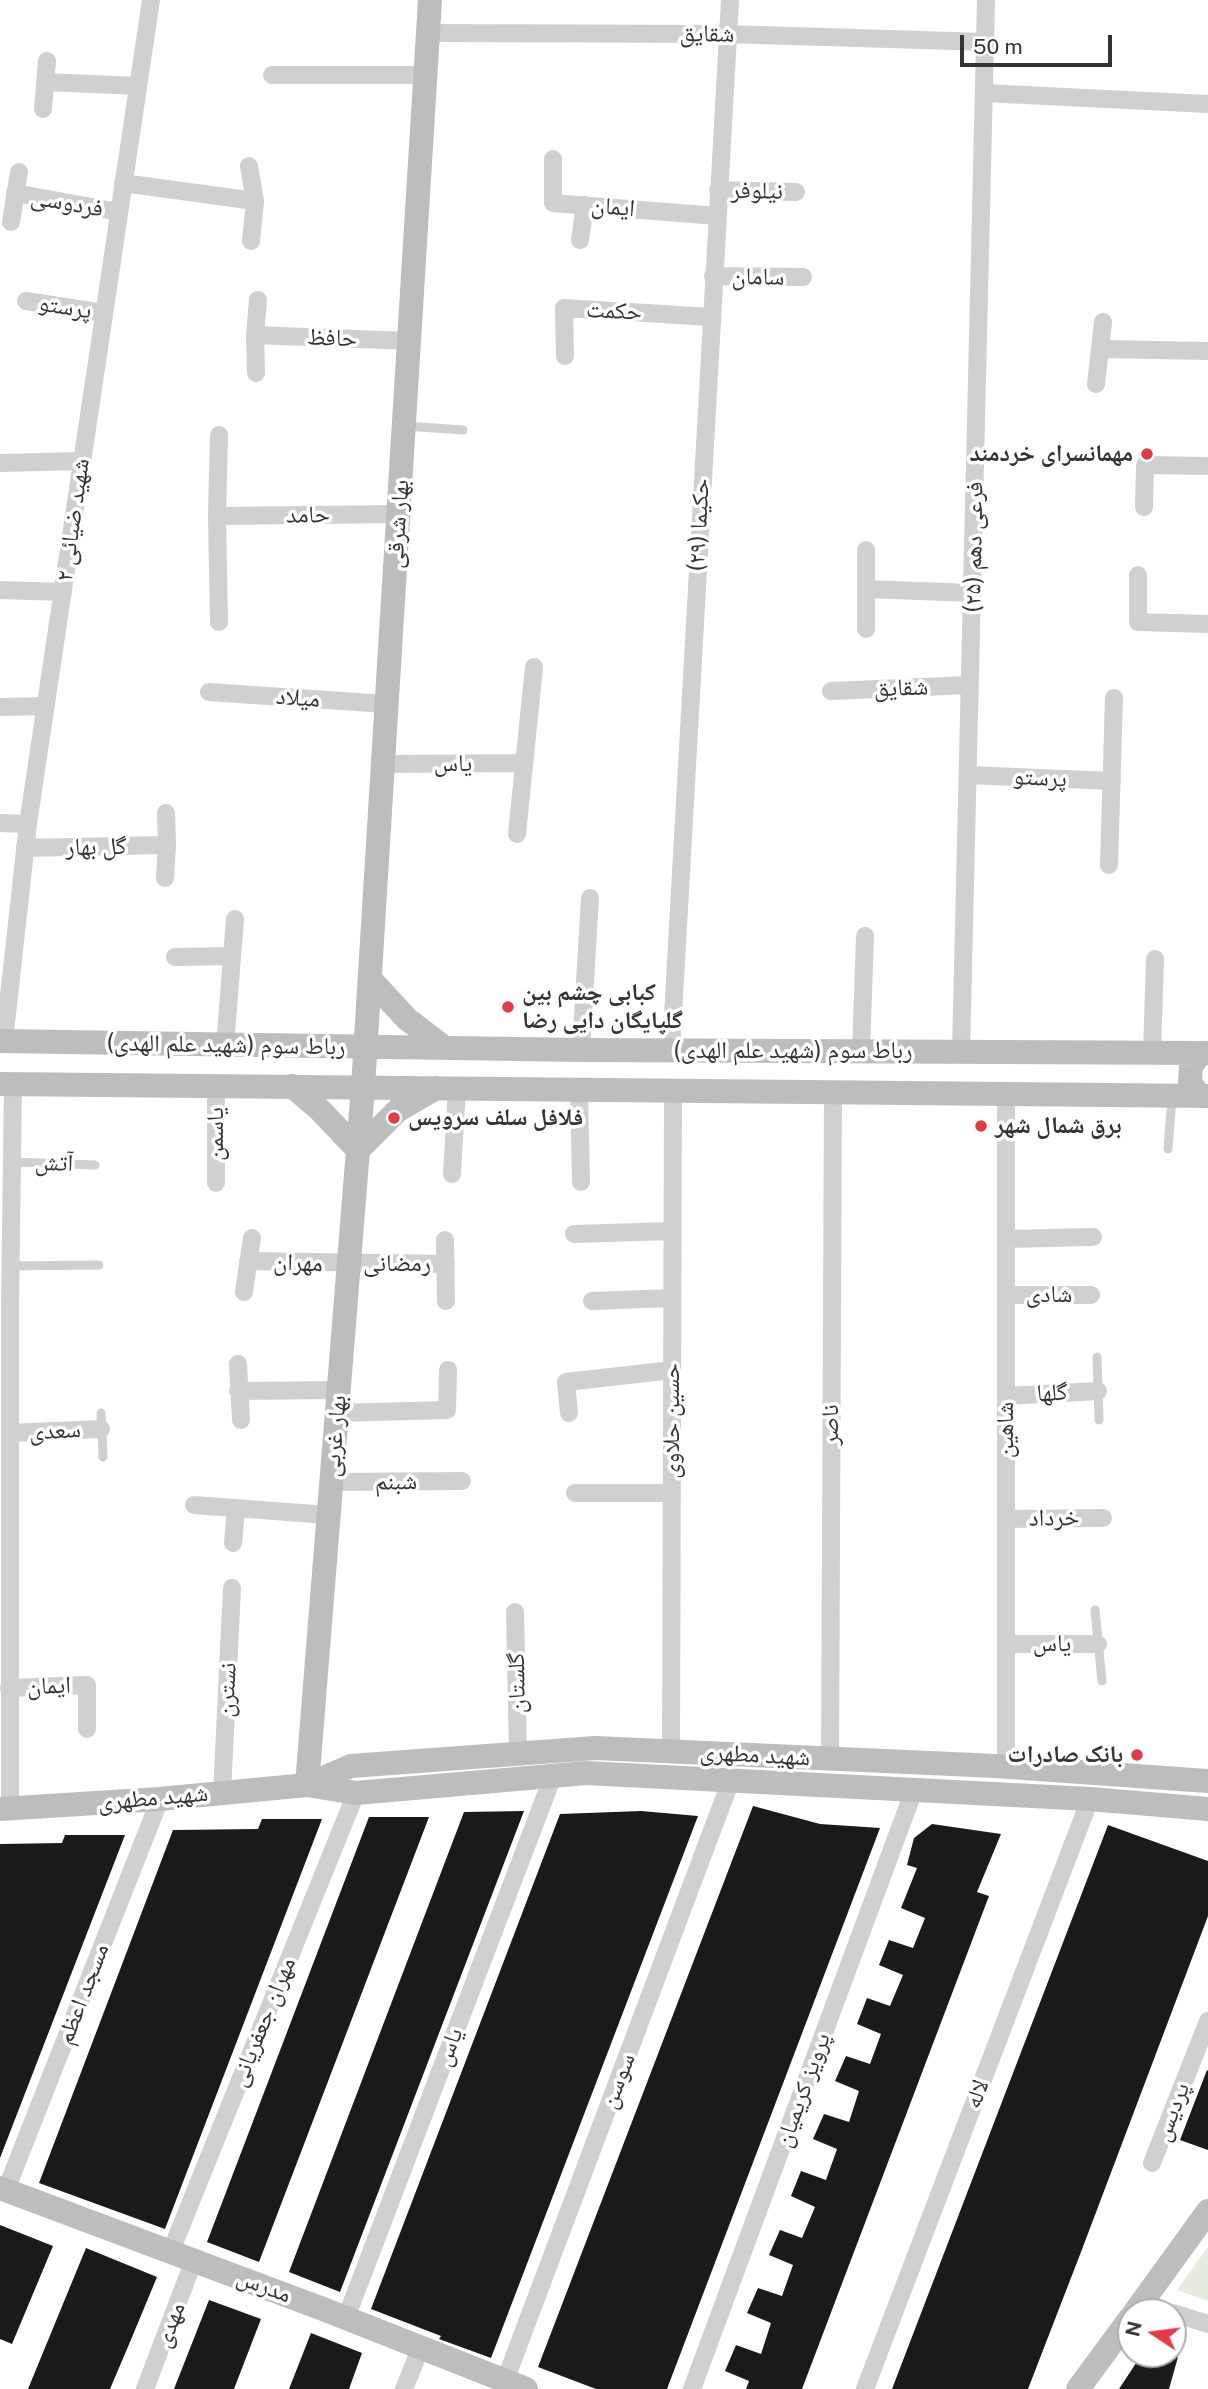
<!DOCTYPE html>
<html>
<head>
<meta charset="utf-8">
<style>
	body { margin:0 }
	#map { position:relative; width:1208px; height:2389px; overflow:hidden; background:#fff; font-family:"Public Sans",sans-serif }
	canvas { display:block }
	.north { position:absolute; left:1117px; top:2298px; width:70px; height:70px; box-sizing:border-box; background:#fff; border:2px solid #adadad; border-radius:50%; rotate:283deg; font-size:19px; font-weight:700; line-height:28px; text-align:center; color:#333 }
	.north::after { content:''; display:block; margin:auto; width:24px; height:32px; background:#e63946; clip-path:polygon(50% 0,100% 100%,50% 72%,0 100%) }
	.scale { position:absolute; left:960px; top:35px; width:152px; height:32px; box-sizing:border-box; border:4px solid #333; border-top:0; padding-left:9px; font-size:21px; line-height:24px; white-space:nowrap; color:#333; -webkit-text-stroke:5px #fff; paint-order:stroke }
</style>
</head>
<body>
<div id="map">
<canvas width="1208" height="2389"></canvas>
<div class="north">N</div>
<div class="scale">50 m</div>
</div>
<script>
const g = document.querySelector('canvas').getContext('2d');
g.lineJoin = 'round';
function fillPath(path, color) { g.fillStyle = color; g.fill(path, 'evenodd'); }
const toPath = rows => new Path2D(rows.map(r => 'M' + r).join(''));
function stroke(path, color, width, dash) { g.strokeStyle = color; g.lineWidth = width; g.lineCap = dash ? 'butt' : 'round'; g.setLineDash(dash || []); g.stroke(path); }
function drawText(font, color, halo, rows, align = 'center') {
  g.font = font + ' "Public Sans","Noto Naskh Arabic",sans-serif'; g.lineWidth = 7; g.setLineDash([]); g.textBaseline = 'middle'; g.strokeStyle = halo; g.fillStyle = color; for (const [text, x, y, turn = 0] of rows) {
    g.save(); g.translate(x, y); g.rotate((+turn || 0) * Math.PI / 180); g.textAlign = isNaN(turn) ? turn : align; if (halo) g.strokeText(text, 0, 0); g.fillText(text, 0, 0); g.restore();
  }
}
fillPath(toPath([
	[1208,2247,1208,2301,1177,2290]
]), '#e6ecdf');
fillPath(toPath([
	[753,1806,820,1824,880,1828,667,2389,596,2389,538,2367],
	[524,1811,340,2292,289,2272,464,1812],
	[641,1811,698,1816,491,2358,439,2339,441,2336,371,2309,560,1814],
	[369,1817,429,1817,259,2262,207,2242],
	[262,1819,322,1819,165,2229,39,2183,173,1830,258,1829],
	[932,1824,1001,1834,977,1892,989,1896,802,2389,746,2389,749,2381,725,2371,736,2345,761,2354,771,2323,747,2313,758,2288,782,2296,793,2265,769,2255,780,2230,802,2238,815,2207,791,2196,801,2171,826,2180,837,2149,813,2139,824,2114,849,2122,859,2091,835,2081,846,2056,870,2064,881,2034,857,2024,867,1998,890,2006,903,1975,879,1965,889,1940,913,1948,925,1918,901,1908,917,1868,907,1865,914,1838],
	[1108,1825,1208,1861,1208,1916,1081,2252,1028,2389,892,2389],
	[65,1835,125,1835,0,2158,0,1844,62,1843],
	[1207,2070,1208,2071,1208,2150,1180,2140],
	[0,2225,53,2246,12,2344,0,2339],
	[86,2248,157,2277,130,2342,110,2389,28,2389],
	[209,2300,261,2319,234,2389,174,2389],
	[311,2333,362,2353,349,2389,289,2389],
	[1142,2354,1167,2354,1178,2357,1169,2389,1119,2389]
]), '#1a1a1a');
stroke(toPath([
	[405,426,463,430],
	[1168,1149,1172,1097],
	[12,1162,95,1165],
	[10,1266,99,1265],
	[1097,1357,1099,1420],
	[101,1413,103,1457],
	[1095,1610,1102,1681]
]), '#d0d0d0', 9);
stroke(toPath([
	[428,33,728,34,985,42],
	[272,75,425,75],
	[45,82,138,86],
	[984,93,1208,104],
	[43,109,47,61],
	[553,159,553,203,717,216],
	[249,166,255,201,251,241],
	[123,183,255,201],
	[718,190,796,192],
	[15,193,119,212],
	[11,222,19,172],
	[580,240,585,205],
	[713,276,803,277],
	[26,301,104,313],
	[255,335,409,341],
	[1100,349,1208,351],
	[565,356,564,308,711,317],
	[256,373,255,335,258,300],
	[1096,384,1103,322],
	[0,463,82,461],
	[1144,507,1145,465,1208,466],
	[217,516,398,514],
	[866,550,866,629],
	[1138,575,1138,622,1208,624],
	[866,589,973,593],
	[0,590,63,592],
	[219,622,217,516,219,435],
	[831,691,970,685],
	[209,692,386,704],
	[0,707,45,706],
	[383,764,524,763],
	[968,775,1112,781],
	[0,823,28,824],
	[517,834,534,667],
	[25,848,167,845],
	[1109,865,1114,698],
	[165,878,167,845,166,813],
	[175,957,231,956],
	[4,1041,28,824,151,0],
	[225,1046,235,919],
	[581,1050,590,898],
	[671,1051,730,0],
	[861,1052,865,936],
	[961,1052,986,0],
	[1152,1053,1155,959],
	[579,1089,581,1182],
	[1006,1093,1006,1766],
	[452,1174,457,1088],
	[216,1183,216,1086],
	[574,1234,672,1231],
	[1006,1239,1093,1237],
	[445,1240,446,1301],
	[248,1261,446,1264],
	[244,1292,252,1238],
	[1006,1295,1091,1295],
	[592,1301,672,1298],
	[238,1364,241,1420],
	[238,1391,338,1390],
	[1006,1396,1098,1391],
	[336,1413,447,1410,448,1370],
	[569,1413,566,1382,672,1370],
	[10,1433,101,1429],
	[331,1482,462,1481],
	[575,1493,672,1493],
	[194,1505,328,1515],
	[1006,1519,1103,1518],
	[233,1543,236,1509],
	[515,1612,518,1754],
	[1006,1644,1098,1644],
	[9,1688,87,1685,87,1729],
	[671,1751,673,1090],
	[830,1758,833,1092],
	[222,1793,232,1588],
	[10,1808,10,1307,13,1085],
	[1152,2163,1208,2021],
	[6,2190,160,1799],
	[171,2251,356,1793],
	[1173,2313,1208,2324],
	[346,2318,553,1776],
	[505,2381,731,1780],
	[145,2389,194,2260],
	[404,2389,421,2347],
	[692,2389,914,1790],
	[865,2389,1090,1799]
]), '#d0d0d0', 18);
stroke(toPath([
	[370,979,407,1019,445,1048],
	[0,1041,581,1050,1208,1053],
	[0,1084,1208,1096],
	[292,1086,320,1110,358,1150,398,1110,436,1088],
	[1199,1096,1190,1082,1191,1066,1201,1053],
	[307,1785,363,1087,430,0],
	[307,1785,351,1766,595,1748,996,1766,1208,1781],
	[0,1809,160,1799,307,1785,356,1793,586,1773,1090,1799,1208,1809],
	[0,2188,323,2309,526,2389],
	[1135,2312,1208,2211],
	[1078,2389,1131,2317]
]), '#bdbdbd', 24);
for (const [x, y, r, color] of [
	[1147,454,7,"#e63946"],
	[508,1007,7,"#e63946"],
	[394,1118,7,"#e63946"],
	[981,1126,7,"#e63946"],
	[1137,1755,7,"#e63946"]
]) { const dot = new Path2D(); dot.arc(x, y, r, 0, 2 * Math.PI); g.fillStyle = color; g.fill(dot); stroke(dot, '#fff', 2.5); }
drawText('24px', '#333', '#fff', [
	["شقایق",707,34,1],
	["نیلوفر",757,191,1],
	["فردوسی",67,203,10],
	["ایمان",613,207,5],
	["سامان",758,277,1],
	["پرستو",65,307,9],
	["حکمت",614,311,3],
	["حافظ",332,338,2],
	["حامد",308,515,-1],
	["شهید ضیائی ۲",73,520,-82],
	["بهار شرقی",398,524,-86],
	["حکیما (۲۹)",699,525,-87],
	["فرعی دهم (۲۵)",974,547,-89],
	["شقایق",901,688,-2],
	["میلاد",298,698,4],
	["یاس",453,764],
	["پرستو",1040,778,3],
	["گل بهار",96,847,-1],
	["رباط سوم (شهید علم الهدی)",226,1045,1],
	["رباط سوم (شهید علم الهدی)",793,1051],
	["یاسمن",216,1134,-90],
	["آتش",54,1163,2],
	["مهران",298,1263,2],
	["رمضانی",397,1264],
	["شادی",1049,1295],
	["گلها",1052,1393,-3],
	["حسین حلاوی",672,1421,-90],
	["ناصر",831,1425,-90],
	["شاهین",1006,1430,-90],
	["سعدی",55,1431,-3],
	["بهار غربی",335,1436,-85],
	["شبنم",396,1482,-1],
	["خرداد",1054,1518,-1],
	["یاس",1052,1644],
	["گلستان",517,1683,-91],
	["ایمان",49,1686,-2],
	["نسترن",227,1690,-87],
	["شهید مطهری",755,1755,3],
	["شهید مطهری",153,1798,-5],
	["مسجد اعظم",83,1994,-69],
	["مهران جعفریانی",263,2022,-68],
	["یاس",449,2047,-69],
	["سوسن",618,2081,-69],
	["پرویز کریمیان",803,2090,-70],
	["لاله",977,2094,-69],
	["پردیس",1172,2112,-69],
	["مدرس",264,2286,21],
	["مهدی",170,2325,-69]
]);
drawText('bold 24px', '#333', '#fff', [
	["مهمانسرای خردمند",1133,454,"right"],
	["کبابی چشم بین",522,993],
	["گلپایگان دایی رضا",522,1021],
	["فلافل سلف سرویس",408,1118],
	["برق شمال شهر",995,1126],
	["بانک صادرات",1123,1755,"right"]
], 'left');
</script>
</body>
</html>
